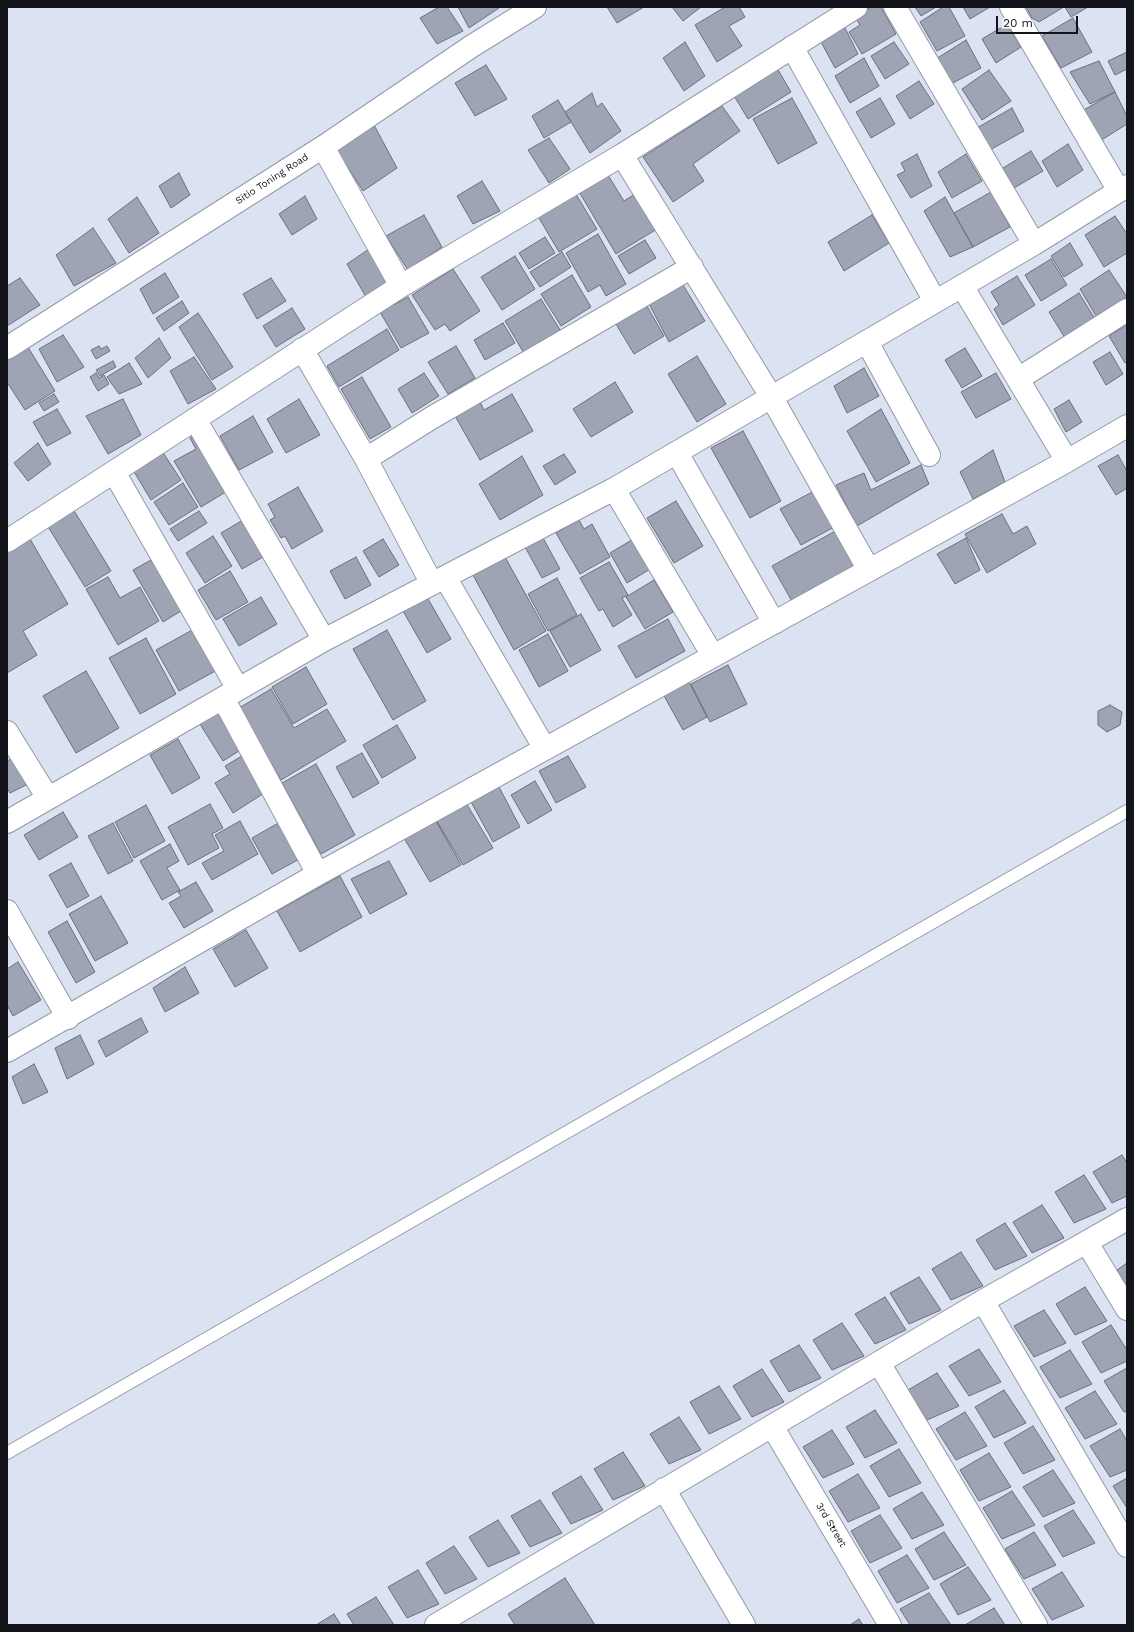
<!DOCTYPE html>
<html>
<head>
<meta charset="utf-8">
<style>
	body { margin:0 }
	#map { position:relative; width:1134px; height:1632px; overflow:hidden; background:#dbe2f2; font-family:"Work Sans",sans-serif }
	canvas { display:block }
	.frame { position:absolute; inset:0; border:8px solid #12141a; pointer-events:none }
	.scale { position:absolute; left:996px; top:16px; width:82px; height:18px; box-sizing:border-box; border:2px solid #12141a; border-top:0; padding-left:5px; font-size:12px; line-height:14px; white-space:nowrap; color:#12141a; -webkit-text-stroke:3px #fff; paint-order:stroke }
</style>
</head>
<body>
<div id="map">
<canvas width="1134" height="1632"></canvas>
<div class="frame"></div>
<div class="scale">20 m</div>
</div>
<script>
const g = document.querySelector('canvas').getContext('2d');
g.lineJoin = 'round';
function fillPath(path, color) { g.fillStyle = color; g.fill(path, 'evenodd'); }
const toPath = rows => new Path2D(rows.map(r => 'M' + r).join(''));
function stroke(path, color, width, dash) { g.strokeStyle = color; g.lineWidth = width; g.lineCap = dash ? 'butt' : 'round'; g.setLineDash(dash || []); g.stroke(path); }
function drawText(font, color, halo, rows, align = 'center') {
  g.font = font + ' "Work Sans",sans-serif'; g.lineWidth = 3; g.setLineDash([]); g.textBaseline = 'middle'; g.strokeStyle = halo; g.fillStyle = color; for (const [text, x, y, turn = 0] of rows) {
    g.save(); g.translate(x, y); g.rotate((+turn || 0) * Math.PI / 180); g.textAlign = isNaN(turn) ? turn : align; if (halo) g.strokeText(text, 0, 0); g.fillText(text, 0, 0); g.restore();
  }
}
const building = toPath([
	[439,7,447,7,463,31,437,44,420,18,439,7],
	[458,7,499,7,499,8,469,28,458,7],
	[607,7,644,7,617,23,607,7],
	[672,7,701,7,683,21,672,7],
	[725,7,739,7,745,17,729,26,742,46,717,62,695,25,725,7],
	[871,7,881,7,896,34,862,54,849,32,860,25,855,17,871,7],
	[915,7,936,7,921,16,915,7],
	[943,7,949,7,965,36,937,51,920,22,943,7],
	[963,7,990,7,970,19,963,7],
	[1026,7,1061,7,1062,8,1039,22,1032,18,1026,7],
	[1065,7,1088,7,1071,17,1065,7],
	[1073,18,1092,52,1061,68,1042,36,1073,18],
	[1007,24,1021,47,996,63,982,39,1007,24],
	[844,26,858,54,835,68,820,40,844,26],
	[966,40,981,68,951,84,936,59,966,40],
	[685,42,705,76,684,91,663,58,685,42],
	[894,42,909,64,885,79,871,56,894,42],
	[1127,52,1127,69,1115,75,1108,61,1127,52],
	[864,58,879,86,850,103,835,76,864,58],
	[1099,61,1115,92,1090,104,1070,72,1099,61],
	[486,65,507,99,475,116,455,83,486,65],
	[777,68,791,92,748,119,733,94,777,68],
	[989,70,1011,101,982,120,962,89,989,70],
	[919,81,934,104,910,119,896,96,919,81],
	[1115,92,1127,116,1127,124,1100,141,1082,111,1115,92],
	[592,93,597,107,602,103,621,131,590,153,565,112,592,93],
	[792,98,817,143,778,164,753,119,792,98],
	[880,98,895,124,871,138,856,112,880,98],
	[558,100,571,122,544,138,532,116,558,100],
	[722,106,740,131,693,164,704,181,673,202,643,157,722,106],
	[1012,108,1024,131,988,151,975,129,1012,108],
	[374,125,397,168,363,191,336,149,374,125],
	[549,138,570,169,549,183,528,150,549,138],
	[1068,144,1083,170,1057,187,1042,161,1068,144],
	[1031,151,1043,171,1014,188,1003,168,1031,151],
	[917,154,932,186,911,198,897,175,905,171,901,163,917,154],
	[966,154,982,181,952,198,938,172,966,154],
	[606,172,624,201,635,194,657,229,616,254,578,190,606,172],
	[179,173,190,195,171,208,159,186,179,173],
	[482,181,500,211,473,224,457,196,482,181],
	[574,191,597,229,559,252,536,213,574,191],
	[991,192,1010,227,973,247,954,213,991,192],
	[305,196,317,219,292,235,279,214,305,196],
	[137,197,159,233,129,253,108,219,137,197],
	[945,197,973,247,950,257,924,211,945,197],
	[424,215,442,247,408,270,386,236,424,215],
	[872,215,889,243,844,271,828,242,872,215],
	[1115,216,1127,234,1127,253,1104,267,1085,235,1115,216],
	[93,228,116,263,74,286,56,255,93,228],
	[598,234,626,284,606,296,600,285,588,292,566,253,598,234],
	[545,237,555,253,529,269,519,253,545,237],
	[645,240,656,258,629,274,618,256,645,240],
	[1070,243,1083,265,1064,277,1051,256,1070,243],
	[372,247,391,280,366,297,347,264,372,247],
	[562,252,571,267,540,287,530,272,562,252],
	[515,256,535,289,502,310,481,277,515,256],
	[1051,259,1067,285,1041,301,1025,275,1051,259],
	[453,269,480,311,450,331,445,324,435,330,412,295,453,269],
	[1109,270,1127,297,1096,316,1080,289,1109,270],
	[165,273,179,297,153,314,140,289,165,273],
	[572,275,591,307,561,326,541,294,572,275],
	[1017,276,1035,305,1003,325,994,309,999,305,991,292,1017,276],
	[20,278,40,305,7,326,7,286,20,278],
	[271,278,286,301,257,319,243,294,271,278],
	[680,280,705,321,669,342,647,300,680,280],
	[1079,293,1095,319,1065,338,1049,312,1079,293],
	[408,297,429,333,401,348,380,312,408,297],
	[541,299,562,333,525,355,505,321,541,299],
	[182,301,189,313,164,331,156,318,182,301],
	[647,306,664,336,634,354,616,324,647,306],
	[292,308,305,329,276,347,263,326,292,308],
	[198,313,233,367,212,380,179,327,198,313],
	[503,323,515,343,485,360,474,340,503,323],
	[1127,325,1127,362,1125,363,1109,336,1127,325],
	[387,329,399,350,339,387,327,366,387,329],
	[63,335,84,367,57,382,39,349,63,335],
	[159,338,171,358,148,378,135,358,159,338],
	[26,344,55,391,25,410,7,382,7,359,26,344],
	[99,346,101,349,107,346,110,351,96,359,91,350,99,346],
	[456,346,475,378,448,394,428,362,456,346],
	[965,348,982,376,962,388,945,360,965,348],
	[1110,352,1123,374,1106,385,1093,362,1110,352],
	[697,356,726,404,697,422,668,374,697,356],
	[194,357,216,389,188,404,170,371,194,357],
	[113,361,116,367,100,376,96,370,113,361],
	[129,363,142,384,119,394,107,377,129,363],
	[864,368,879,396,847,413,834,386,864,368],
	[96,373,99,378,104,375,109,384,98,391,90,377,96,373],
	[424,373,439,396,412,413,398,389,424,373],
	[996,373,1011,399,976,418,961,392,996,373],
	[362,377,391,427,370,439,341,389,362,377],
	[615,382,633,412,591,437,573,409,615,382],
	[54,394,59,402,44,411,39,403,54,394],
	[512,394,533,431,480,460,455,416,480,402,484,410,512,394],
	[123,399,141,435,108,454,86,416,123,399],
	[299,399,320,435,286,453,267,419,299,399],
	[1069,400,1082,422,1066,432,1054,409,1069,400],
	[57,409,71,433,47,446,33,422,57,409],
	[881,409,910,463,876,482,847,431,881,409],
	[253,416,273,452,239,470,220,436,253,416],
	[743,431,781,501,750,518,711,448,743,431],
	[196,434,229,490,201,507,174,461,196,449,190,438,196,434],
	[38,443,51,464,28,481,14,463,38,443],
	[993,450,1005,482,973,499,960,472,993,450],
	[162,451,181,480,151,500,133,470,162,451],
	[564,454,576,472,555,485,543,466,564,454],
	[1118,455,1127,471,1127,488,1116,495,1098,466,1118,455],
	[522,456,543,495,500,520,479,484,522,456],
	[921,465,929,484,857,526,836,485,864,473,871,490,921,465],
	[183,483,198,507,169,525,154,502,183,483],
	[298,487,323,531,292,549,285,536,281,538,270,520,275,517,268,504,298,487],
	[816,490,836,526,801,545,780,509,816,490],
	[676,501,703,546,674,563,647,518,676,501],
	[73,509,111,571,85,587,47,525,73,509],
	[199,511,207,523,178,541,170,529,199,511],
	[1002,514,1013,534,1027,526,1036,544,987,573,965,534,1002,514],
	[248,517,270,553,242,569,221,533,248,517],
	[579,520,584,529,592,524,610,557,580,574,556,533,579,520],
	[839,529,860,565,793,603,772,566,839,529],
	[640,535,657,565,627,583,610,553,640,535],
	[213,536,232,566,205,583,186,553,213,536],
	[542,536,560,569,542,578,524,545,542,536],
	[966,538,980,570,955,584,937,554,966,538],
	[30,539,68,604,23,631,37,655,7,673,7,552,30,539],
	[383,539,399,565,379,577,363,551,383,539],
	[356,557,371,585,345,599,330,571,356,557],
	[505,557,546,631,514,650,473,575,505,557],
	[151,560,181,611,163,622,133,570,151,560],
	[609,562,628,595,622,598,632,615,613,627,603,609,599,611,580,578,609,562],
	[230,571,248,602,216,620,198,590,230,571],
	[108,577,120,598,140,587,159,621,118,645,86,589,108,577],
	[557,578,577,615,548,631,528,594,557,578],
	[654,580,673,612,645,629,626,597,654,580],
	[261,597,277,624,239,646,223,619,261,597],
	[427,597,451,639,427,653,403,611,427,597],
	[581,614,601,650,570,667,550,631,581,614],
	[668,619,685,651,636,678,618,646,668,619],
	[196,628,219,669,179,691,156,650,196,628],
	[387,630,426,701,393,720,353,649,387,630],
	[548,634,568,671,539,687,519,650,548,634],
	[146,638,176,694,140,714,109,658,146,638],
	[728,665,747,704,710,722,691,684,728,665],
	[306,667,327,704,293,724,272,687,306,667],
	[86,671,119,728,76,753,43,696,86,671],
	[688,680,707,717,683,730,663,694,688,680],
	[271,689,294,728,327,709,346,741,281,780,239,708,271,689],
	[1110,705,1122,712,1120,725,1107,732,1098,725,1098,711,1110,705],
	[225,709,247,746,223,761,200,724,225,709],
	[397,725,416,758,382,778,363,745,397,725],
	[178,739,200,778,172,794,150,755,178,739],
	[247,753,269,790,233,813,215,783,230,774,225,766,247,753],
	[362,753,379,783,353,798,336,767,362,753],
	[568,756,586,787,556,803,539,771,568,756],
	[13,758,28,784,10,793,7,788,7,761,13,758],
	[316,764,355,835,321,854,282,783,316,764],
	[535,781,552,810,528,824,511,795,535,781],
	[498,785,520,827,493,842,470,800,498,785],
	[466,803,493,848,463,865,436,820,466,803],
	[210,804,223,828,212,834,219,848,188,865,168,827,210,804],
	[146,805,165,841,134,858,115,822,146,805],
	[63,812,78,837,39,860,24,835,63,812],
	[240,821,258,854,212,880,202,863,224,851,215,835,240,821],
	[282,821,303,857,272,874,252,838,282,821],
	[436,821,461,865,430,882,404,838,436,821],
	[113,823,133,861,108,874,88,836,113,823],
	[170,844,179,861,167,868,180,890,162,900,140,861,170,844],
	[389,861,407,894,370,914,351,879,389,861],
	[71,863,89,896,67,908,49,875,71,863],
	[340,876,362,917,300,952,277,911,340,876],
	[196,882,213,911,184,928,169,903,181,896,178,892,196,882],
	[101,896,128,943,95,961,69,914,101,896],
	[67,921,95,972,76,983,48,932,67,921],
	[246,930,268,968,235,987,213,949,246,930],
	[18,962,41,1000,13,1016,7,1005,7,969,18,962],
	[185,967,199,993,165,1012,153,988,185,967],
	[141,1018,148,1032,106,1057,98,1041,141,1018],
	[80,1035,94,1064,67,1079,55,1048,80,1035],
	[34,1064,48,1092,23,1104,12,1077,34,1064],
	[1122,1155,1127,1163,1127,1196,1112,1203,1093,1172,1122,1155],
	[1084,1175,1106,1209,1074,1223,1055,1192,1084,1175],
	[1042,1205,1064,1238,1032,1253,1013,1222,1042,1205],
	[1005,1223,1027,1256,995,1270,976,1240,1005,1223],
	[961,1252,983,1286,951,1300,932,1269,961,1252],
	[1127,1263,1127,1287,1117,1270,1127,1263],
	[919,1277,941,1310,909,1324,890,1293,919,1277],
	[1085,1287,1107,1321,1075,1335,1056,1304,1085,1287],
	[885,1297,906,1330,875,1344,855,1314,885,1297],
	[1044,1310,1066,1343,1034,1357,1014,1326,1044,1310],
	[842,1323,864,1356,832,1370,813,1340,842,1323],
	[1111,1325,1127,1350,1127,1361,1101,1373,1082,1342,1111,1325],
	[799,1345,821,1378,789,1392,770,1361,799,1345],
	[979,1349,1001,1382,969,1396,949,1366,979,1349],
	[1070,1350,1092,1384,1060,1398,1040,1367,1070,1350],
	[1127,1368,1127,1411,1124,1412,1104,1381,1127,1368],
	[762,1369,784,1402,752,1417,733,1386,762,1369],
	[937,1373,959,1406,927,1420,908,1390,937,1373],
	[719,1386,741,1419,709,1434,690,1402,719,1386],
	[1004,1390,1026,1423,994,1438,975,1407,1004,1390],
	[1095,1391,1117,1424,1085,1439,1065,1408,1095,1391],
	[875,1410,897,1443,865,1458,846,1427,875,1410],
	[965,1412,987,1446,956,1460,936,1429,965,1412],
	[679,1417,701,1450,669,1464,650,1434,679,1417],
	[1033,1426,1055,1460,1023,1474,1004,1443,1033,1426],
	[1120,1429,1127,1441,1127,1470,1110,1477,1090,1446,1120,1429],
	[832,1430,854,1464,823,1478,803,1447,832,1430],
	[899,1449,921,1483,889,1497,870,1466,899,1449],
	[623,1452,645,1486,613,1500,594,1469,623,1452],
	[989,1453,1011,1487,979,1501,960,1470,989,1453],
	[1053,1470,1075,1503,1043,1517,1023,1487,1053,1470],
	[858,1474,880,1508,848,1522,829,1491,858,1474],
	[581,1476,603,1510,571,1524,552,1493,581,1476],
	[1127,1478,1127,1508,1113,1486,1127,1478],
	[1012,1491,1035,1525,1002,1539,983,1508,1012,1491],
	[922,1492,944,1525,912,1539,893,1509,922,1492],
	[540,1500,562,1533,530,1547,511,1516,540,1500],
	[1073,1510,1095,1543,1063,1557,1044,1526,1073,1510],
	[880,1515,902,1548,870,1563,851,1531,880,1515],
	[498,1520,520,1553,488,1567,469,1537,498,1520],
	[944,1532,966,1565,934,1580,915,1549,944,1532],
	[1034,1532,1056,1565,1024,1579,1005,1549,1034,1532],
	[454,1546,477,1579,445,1594,426,1563,454,1546],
	[907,1555,929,1588,897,1603,878,1571,907,1555],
	[968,1567,991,1600,958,1615,940,1584,968,1567],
	[418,1570,439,1604,407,1618,388,1587,418,1570],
	[1062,1572,1084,1606,1052,1620,1032,1589,1062,1572],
	[565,1578,595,1625,515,1625,508,1614,565,1578],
	[929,1593,951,1625,910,1625,900,1609,929,1593],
	[376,1597,394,1625,354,1625,347,1614,376,1597],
	[994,1608,1005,1625,965,1625,994,1608],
	[334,1614,341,1625,316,1625,334,1614],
	[859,1619,863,1625,850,1625,859,1619]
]);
fillPath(building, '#9ea4b3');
stroke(building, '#6a6f7d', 1);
const lane = toPath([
	[7,1453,1127,811]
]);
const street = toPath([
	[895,7,1034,244],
	[1011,7,1119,191],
	[792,47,935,301],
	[323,147,401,286],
	[622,155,772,398,869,570],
	[962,286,1067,461],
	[867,342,929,455],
	[7,348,323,147,472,46,535,7],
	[302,349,366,459,432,584],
	[1018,379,1127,310],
	[195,419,324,640],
	[677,453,774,623],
	[366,459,433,417,692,267],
	[114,472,238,689],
	[614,489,713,656],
	[7,541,401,286,622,155,856,7],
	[445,577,545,749],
	[223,698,318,874],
	[7,732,48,798],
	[7,822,324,640,614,489,1034,244,1127,186],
	[7,911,68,1018],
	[7,1051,318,874,1067,461,1127,426],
	[1087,1243,1127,1309],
	[983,1301,1127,1546],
	[879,1363,1036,1625],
	[772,1426,890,1625],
	[664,1489,744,1625],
	[436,1625,983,1301,1127,1219]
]);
stroke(lane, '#9499a8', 14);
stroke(street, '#9499a8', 24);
stroke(lane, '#fff', 12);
stroke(street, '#fff', 22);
drawText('10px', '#12141a', '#fff', [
	["Sitio Toning Road",272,179,-33],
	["3rd Street",831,1525,59]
]);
</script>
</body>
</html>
